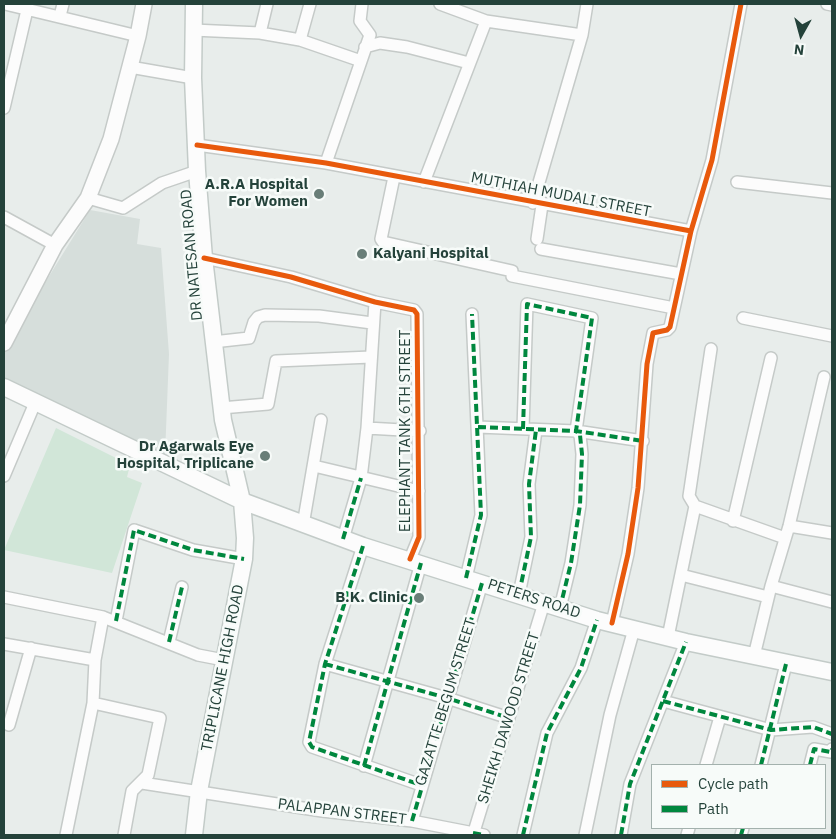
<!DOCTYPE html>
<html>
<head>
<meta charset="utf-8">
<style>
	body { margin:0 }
	#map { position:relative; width:836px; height:839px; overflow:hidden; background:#e8edeb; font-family:"IBM Plex Sans",sans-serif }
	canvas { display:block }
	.frame { position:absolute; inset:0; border:5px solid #24423a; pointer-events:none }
	.legend { position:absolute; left:651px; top:764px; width:175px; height:65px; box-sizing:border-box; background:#f7fbf9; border:1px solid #a3b1ad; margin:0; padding:6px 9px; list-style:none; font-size:15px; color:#24423a }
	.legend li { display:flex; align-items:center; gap:10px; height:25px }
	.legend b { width:25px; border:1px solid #a3b1ad }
	.north { position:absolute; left:776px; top:10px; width:50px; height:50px; -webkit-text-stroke:4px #f7fbf9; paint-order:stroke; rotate:187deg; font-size:14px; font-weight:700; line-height:20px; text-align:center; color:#24423a }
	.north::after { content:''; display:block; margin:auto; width:18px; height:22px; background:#24423a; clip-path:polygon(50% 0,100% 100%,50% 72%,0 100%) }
</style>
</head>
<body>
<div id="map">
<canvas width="836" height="839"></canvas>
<div class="frame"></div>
<ul class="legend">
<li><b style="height:6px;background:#e8590c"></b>Cycle path</li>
<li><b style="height:6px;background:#00873e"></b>Path</li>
</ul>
<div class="north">N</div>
</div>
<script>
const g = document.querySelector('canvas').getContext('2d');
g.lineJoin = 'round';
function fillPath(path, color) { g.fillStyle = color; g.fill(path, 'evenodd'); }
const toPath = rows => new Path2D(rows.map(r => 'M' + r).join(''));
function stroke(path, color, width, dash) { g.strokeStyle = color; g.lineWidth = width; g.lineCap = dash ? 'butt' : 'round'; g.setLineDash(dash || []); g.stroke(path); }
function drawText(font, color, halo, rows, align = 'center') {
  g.font = font + ' "IBM Plex Sans",sans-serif'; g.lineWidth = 5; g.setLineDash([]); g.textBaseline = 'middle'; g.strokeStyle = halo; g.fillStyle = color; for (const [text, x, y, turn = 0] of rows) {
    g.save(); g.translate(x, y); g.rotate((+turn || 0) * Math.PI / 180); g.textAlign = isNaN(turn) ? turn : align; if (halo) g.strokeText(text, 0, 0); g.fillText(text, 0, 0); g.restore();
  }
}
fillPath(toPath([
	[90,210,140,219,137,244,161,248,169,354,165,455,4,378,4,349]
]), '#d6dedb');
fillPath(toPath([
	[56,428,130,465,127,477,142,483,112,573,4,550]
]), '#d1e6d8');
const minor = toPath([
	[5,4,138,36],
	[440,4,486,21,582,35],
	[827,4,832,5],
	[60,16,63,4],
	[193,30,260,33,300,40,310,4],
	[260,33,267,4],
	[300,40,361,61],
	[365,47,380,43,407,47,469,63],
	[130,67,193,78],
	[4,108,27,10],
	[197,145,326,163,691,231],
	[326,163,370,35,360,21,362,4],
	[394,177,381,239,383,242,512,271,512,276,674,308],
	[424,182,486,21],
	[737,182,832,193],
	[88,198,123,208,162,183,197,171],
	[533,203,582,35,587,4],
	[4,217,55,245],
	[537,239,542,205],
	[541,249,681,274],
	[204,258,291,277,375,302,414,310,417,314,419,537,410,559],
	[743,318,832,336],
	[213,342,249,338,254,322,258,317,265,315,319,316,372,323],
	[221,408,268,404,276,361,371,357],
	[478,427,576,431,643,441],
	[367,428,420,431],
	[523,429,527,304,592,318,576,431,580,435,582,454,580,505,571,563,560,608],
	[314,466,419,491],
	[4,476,35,403],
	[695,506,785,538],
	[733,521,771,358],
	[303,525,321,420],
	[789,526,832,533],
	[343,539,361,478,367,428,375,302],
	[363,546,325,664,309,742,312,747,421,785],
	[681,575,768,597],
	[466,578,481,515,472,314],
	[771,586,832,602],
	[519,594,531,537,529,484,536,430],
	[4,597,103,617,198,655,224,660],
	[116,621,134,530,193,550,244,559],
	[612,623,628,554,638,488,647,364,653,333,667,330,670,327,691,231,712,160,741,4],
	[668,637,695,506,689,496,711,349],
	[169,642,182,587],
	[4,644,95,660],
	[754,656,771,586,789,526,824,377],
	[325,664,447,698,509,718],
	[663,701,771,730,813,727,832,734],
	[93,703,160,718,148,775,132,791,124,835],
	[9,725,31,648],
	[706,765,720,717],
	[761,765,786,664],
	[810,765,814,749,831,752,832,749],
	[364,766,421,563],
	[142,783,322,811,412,821,484,835],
	[412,821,482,583],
	[66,835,93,703,95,660,103,617],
	[473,835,544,603],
	[523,835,547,733,581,668,597,620],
	[585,835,610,715,634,629],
	[621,835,630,784,686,642],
	[687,835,689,828],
	[741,835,743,828]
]);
const tertiary = toPath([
	[4,343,55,245,88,198,111,139,138,36,144,4]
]);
const secondary = toPath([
	[4,387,242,501,363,546,597,620,686,642,832,672],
	[194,835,199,791,244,559,245,538,242,501,223,420,204,258,197,171,193,78,194,4]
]);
stroke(minor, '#c5cac8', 14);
stroke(tertiary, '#c5cac8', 18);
stroke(secondary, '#c3cbc8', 19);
stroke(minor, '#fcfcfc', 11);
stroke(tertiary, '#fcfcfc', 15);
stroke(secondary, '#fcfcfc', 16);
stroke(toPath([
	[478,427,576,431,643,441],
	[523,429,527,304,592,318,576,431,580,435,582,454,580,505,571,563,560,608],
	[343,539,361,478],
	[363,546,325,664,309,742,312,747,421,785],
	[466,578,481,515,472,314],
	[519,594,531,537,529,484,536,430],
	[116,621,134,530,193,550,244,559],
	[169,642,182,587],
	[325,664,447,698,509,718],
	[663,701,771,730,813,727,832,734],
	[761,765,786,664],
	[810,765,814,749,831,752,832,749],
	[364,766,421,563],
	[412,821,482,583],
	[473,833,484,835],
	[523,835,547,733,581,668,597,620],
	[621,835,630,784,686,642],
	[741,835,743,828]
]), '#00873e', 4, [8, 4]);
stroke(toPath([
	[197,145,326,163,691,231],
	[204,258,291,277,375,302,414,310,417,314,419,537,410,559],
	[612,623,628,554,638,488,647,364,653,333,667,330,670,327,691,231,712,160,741,4]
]), '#e8590c', 5);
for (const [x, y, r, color] of [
	[319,194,6,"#697e78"],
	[362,254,6,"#697e78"],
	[265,456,6,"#697e78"],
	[419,598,6,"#697e78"]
]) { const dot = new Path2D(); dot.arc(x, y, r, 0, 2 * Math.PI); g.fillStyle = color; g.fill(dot); stroke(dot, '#f7fbf9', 2); }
drawText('bold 15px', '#24423a', '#f7fbf9', [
	["A.R.A Hospital",308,185],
	["For Women",308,202],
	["Kalyani Hospital",373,254,"left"],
	["Dr Agarwals Eye",254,447],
	["Hospital, Triplicane",254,464],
	["B.K. Clinic",408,598]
], 'right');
drawText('15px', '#24423a', '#f7fbf9', [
	["MUTHIAH MUDALI STREET",561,195,11],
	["DR NATESAN ROAD",192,255,-95],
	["ELEPHANT TANK 6TH STREET",406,431,-90],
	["PETERS ROAD",534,599,18],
	["TRIPLICANE HIGH ROAD",223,668,-79],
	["GAZATTE BEGUM STREET",446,702,-73],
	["SHEIKH DAWOOD STREET",509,718,-73],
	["PALAPPAN STREET",342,812,7]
]);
</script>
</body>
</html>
